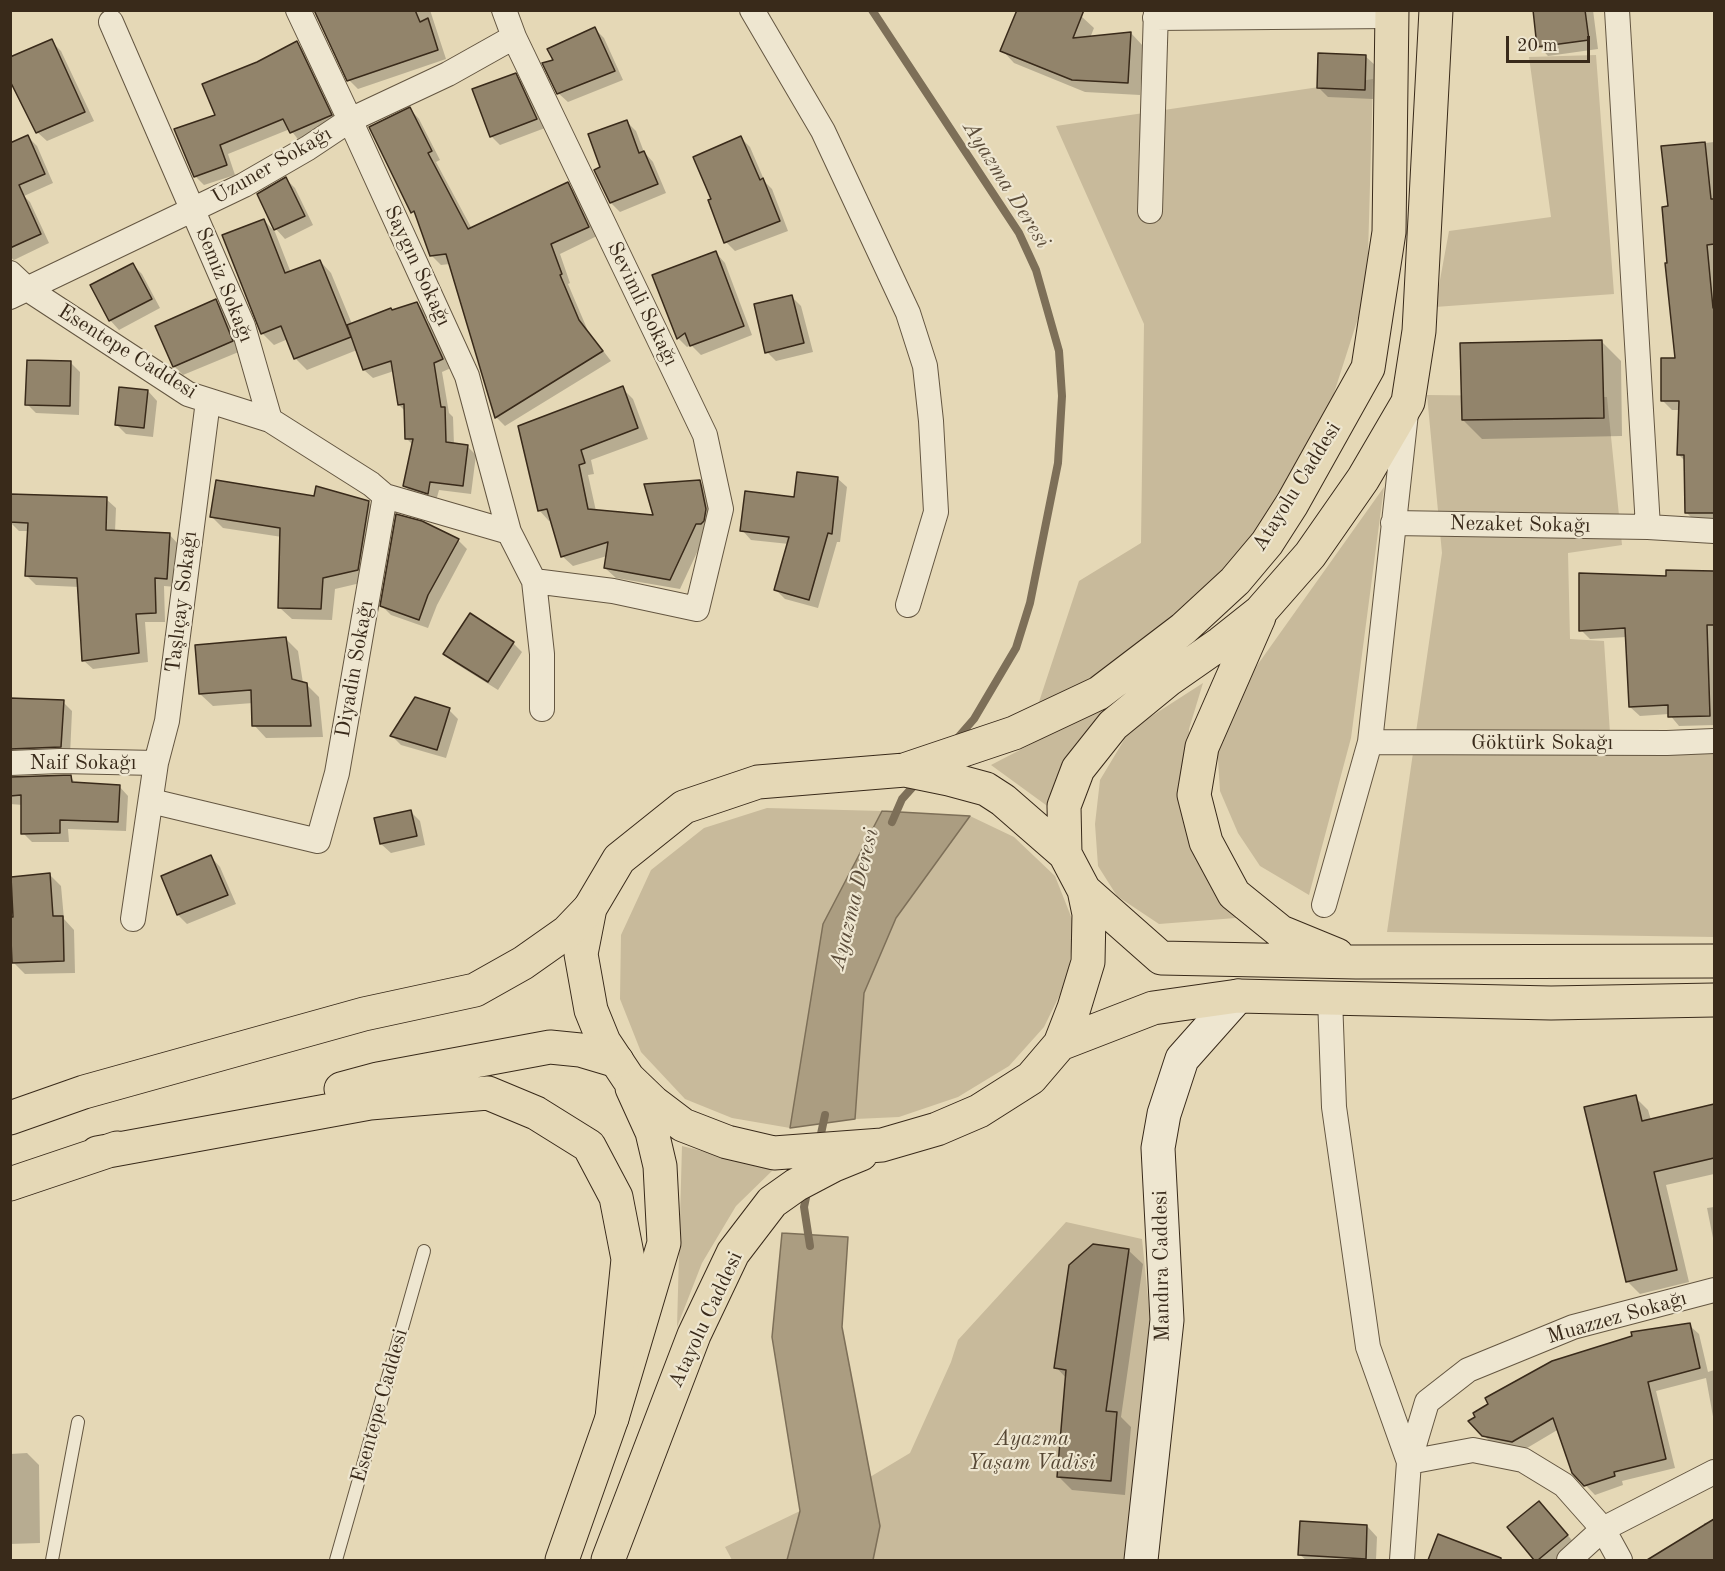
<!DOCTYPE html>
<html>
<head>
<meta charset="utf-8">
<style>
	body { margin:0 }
	#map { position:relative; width:1725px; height:1571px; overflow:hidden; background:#e5d8b6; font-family:"Old Standard TT",serif }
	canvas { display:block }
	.frame { position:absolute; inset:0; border:12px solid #392a1a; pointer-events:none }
	.scale { position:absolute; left:1506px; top:36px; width:84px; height:27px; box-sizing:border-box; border:3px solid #392a1a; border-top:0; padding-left:8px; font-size:18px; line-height:21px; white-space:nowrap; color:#392a1a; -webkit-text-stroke:4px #eee6d0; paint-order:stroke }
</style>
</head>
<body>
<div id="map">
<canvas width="1725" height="1571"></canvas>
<div class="frame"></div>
<div class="scale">20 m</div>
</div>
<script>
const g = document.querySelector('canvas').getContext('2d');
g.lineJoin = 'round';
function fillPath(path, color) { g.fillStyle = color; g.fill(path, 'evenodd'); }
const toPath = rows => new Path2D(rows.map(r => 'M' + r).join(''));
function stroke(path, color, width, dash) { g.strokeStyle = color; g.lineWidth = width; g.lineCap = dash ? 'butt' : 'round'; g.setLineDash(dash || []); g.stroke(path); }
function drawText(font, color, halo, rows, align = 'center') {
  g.font = font + ' "Old Standard TT",serif'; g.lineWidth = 4.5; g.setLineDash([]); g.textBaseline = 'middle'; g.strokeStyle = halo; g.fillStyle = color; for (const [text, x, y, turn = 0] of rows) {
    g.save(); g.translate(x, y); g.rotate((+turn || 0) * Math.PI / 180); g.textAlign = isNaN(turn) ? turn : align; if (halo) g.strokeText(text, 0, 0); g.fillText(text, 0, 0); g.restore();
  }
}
fillPath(toPath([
	[1596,55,1614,294,1435,307,1449,231,1551,217,1529,57],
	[1373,79,1367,290,1327,415,1276,511,1175,622,1035,714,1079,581,1141,543,1144,324,1056,126],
	[1427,395,1607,397,1622,545,1568,553,1570,639,1604,641,1611,749,1714,747,1714,937,1387,932,1442,553],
	[1384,487,1351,738,1309,895,1260,866,1238,833,1220,791,1217,744,1241,688],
	[1203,683,1189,729,1188,788,1199,846,1274,915,1159,924,1117,896,1098,866,1095,824,1100,780,1130,730],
	[1122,697,1050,808,991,765],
	[767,808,882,811,823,924,790,1128,732,1118,685,1099,641,1052,620,999,621,935,651,870,704,828],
	[970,816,1014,837,1055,876,1074,924,1068,978,1044,1027,1009,1066,958,1097,899,1117,855,1119,864,993,896,918],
	[682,1146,774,1169,736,1206,702,1263,677,1327],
	[1066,1222,1142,1239,1153,1347,1130,1560,873,1560,880,1526,870,1477,910,1453,951,1362,958,1340],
	[800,1511,787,1560,732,1560,725,1547]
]), '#c8ba9b');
const water = toPath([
	[882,811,970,816,896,918,864,993,855,1119,790,1128,823,924,882,811],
	[782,1233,848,1237,842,1327,880,1526,873,1560,787,1560,800,1511,772,1337,782,1233]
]);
fillPath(water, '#ab9d81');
stroke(water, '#7d6f58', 1.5);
fillPath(toPath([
	[384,10,430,10,446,59,358,89,349,80],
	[1534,10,1593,10,1598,49,1548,56,1539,46],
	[1081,16,1094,28,1090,38,1131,33,1143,46,1140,95,1085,92,1014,63,1002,50],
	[595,29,604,38,623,80,568,102,558,93,555,60],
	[51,41,61,51,94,121,47,141,37,132],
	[297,43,306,52,340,124,300,142,290,129,228,154,235,175,204,185,195,176,257,63],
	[1365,56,1375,65,1373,99,1328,97,1318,87],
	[515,75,524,84,545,128,500,145,491,136],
	[410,109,419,119,440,160,436,162,472,229,567,184,577,193,597,236,560,254,570,283,568,284,588,331,611,361,505,426,496,417,450,264,441,265,432,256,418,217,413,212],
	[626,121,636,131,644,152,653,162,666,193,620,212,611,203,602,168],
	[28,137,37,146,53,183,24,196,30,202,49,243,14,260,10,257,10,197],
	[741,138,750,147,765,182,772,189,788,231,735,251,726,242,713,199],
	[1714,142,1714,523,1697,523,1687,513,1686,462,1678,454,1680,410,1672,410,1662,400,1676,359,1670,208,1663,148],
	[286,179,295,188,313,225,285,239,276,229,259,195],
	[264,220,275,232,291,273,320,261,331,273,352,324,417,304,426,313,451,368,442,372,449,413,453,417,454,445,467,446,476,455,471,494,439,490,436,501,413,495,405,486,413,445,407,439,405,411,399,405,394,371,373,378,364,370,357,350,307,370,296,359,288,339,274,345,262,333],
	[716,253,725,263,752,335,701,355,691,345,687,347,678,338],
	[133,265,142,274,160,308,119,330,110,320],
	[792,297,801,306,813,352,776,361,767,352],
	[216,301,225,310,241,351,183,375,174,366],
	[1602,342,1621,361,1622,436,1482,439,1463,420],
	[71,363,80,372,79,415,36,413,27,404],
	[622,388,633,399,648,439,591,460,594,474,588,475,596,511,655,517,700,482,710,493,716,520,706,533,680,589,616,578,605,568,607,556,573,566,562,556,551,520,549,521,539,510],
	[148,391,157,401,153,437,126,434,116,424],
	[837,478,847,487,840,542,837,542,818,608,785,599,776,590,789,544,751,540,742,530,795,498],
	[317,488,369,503,381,515,369,581,335,589,332,620,292,619,280,608,282,537,223,528,211,516,316,497],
	[11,495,106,499,116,508,115,532,169,534,178,544,176,587,164,586,165,622,145,622,148,662,93,669,83,660,79,587,36,585,26,575,29,531,19,531,10,522],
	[458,540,467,549,437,605,428,628,391,615,382,606],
	[1668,572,1714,572,1714,725,1679,726,1669,714,1640,716,1630,707,1627,637,1590,639,1581,630,1667,578],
	[286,639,298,651,303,683,306,684,319,697,323,737,266,738,254,725,253,703,213,706,200,694],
	[513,643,522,652,498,690,455,663,445,653],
	[10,699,63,702,72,711,70,756,10,762],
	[449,710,458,719,446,758,401,745,392,736],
	[70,777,77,784,119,786,128,796,126,831,68,829,69,842,32,842,23,833,23,805,10,804,10,779],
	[411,812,420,821,425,845,391,853,381,844],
	[211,857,220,867,236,904,187,924,178,915,163,877],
	[49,874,61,886,64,919,74,930,75,973,25,974,13,962,13,951,10,951,10,879],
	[1635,1097,1648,1110,1651,1120,1714,1105,1714,1174,1666,1185,1689,1282,1640,1294,1627,1281],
	[1714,1207,1714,1243,1707,1208],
	[1128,1250,1143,1264,1121,1417,1131,1427,1125,1495,1072,1490,1058,1476,1067,1379,1056,1367],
	[1689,1325,1699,1334,1708,1372,1714,1370,1714,1422,1706,1378,1656,1391,1675,1468,1622,1481,1623,1485,1595,1495,1573,1472,1559,1429,1522,1451,1493,1445,1471,1422],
	[27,1453,39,1465,40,1543,10,1544,10,1454],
	[1548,1512,1576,1545,1558,1560,1536,1560,1509,1528],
	[1714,1522,1714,1560,1650,1560,1704,1527,1704,1523],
	[1367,1526,1377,1537,1376,1560,1306,1560,1300,1555],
	[1438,1536,1483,1559,1482,1560,1429,1560]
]), '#0003');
stroke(toPath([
	[872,10,1019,233,1036,270,1059,351,1062,396,1058,463,1030,603,1016,648,974,719,954,742],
	[892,822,902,799,919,780],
	[819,1143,825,1115],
	[808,1188,804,1207,810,1246]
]), '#7d6f58', 8);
const building = toPath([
	[314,10,415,10,420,22,428,18,438,50,347,81,314,10],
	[1017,10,1084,10,1073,38,1131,32,1128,83,1072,80,1000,51,1017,10],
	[1533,10,1585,10,1589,40,1537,47,1533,10],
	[595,27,615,71,557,94,542,63,553,60,547,49,595,27],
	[52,39,85,112,36,133,10,81,10,57,52,39],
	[297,41,332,115,290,133,283,119,220,145,227,165,194,177,174,129,215,115,202,84,257,62,297,41],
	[1318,53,1366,55,1365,90,1317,88,1318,53],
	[516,73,537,119,490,137,472,89,516,73],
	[410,107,432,151,428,153,468,229,568,182,589,227,551,244,562,274,560,275,579,320,603,351,495,418,446,254,430,256,414,211,411,213,369,127,410,107],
	[627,120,639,153,644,151,658,184,610,203,594,170,600,167,588,134,627,120],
	[28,135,45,174,19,185,41,234,10,248,10,143,28,135],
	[741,136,760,180,763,178,780,221,724,243,708,200,711,199,693,157,741,136],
	[1705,142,1711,199,1714,199,1714,244,1707,245,1713,308,1714,308,1714,513,1685,513,1684,455,1677,455,1679,401,1661,401,1661,358,1675,358,1665,263,1667,263,1662,207,1668,206,1661,146,1705,142],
	[286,177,305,216,274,230,257,194,286,177],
	[264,219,285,273,320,260,351,337,294,359,281,326,261,334,222,235,264,219],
	[716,251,744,326,690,346,685,333,677,339,652,275,716,251],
	[133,263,152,299,109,321,90,285,133,263],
	[792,295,804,343,765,353,754,304,792,295],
	[216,299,233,341,173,367,155,326,216,299],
	[417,302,443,359,434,363,441,407,445,407,446,442,468,445,463,486,430,482,428,494,403,486,413,439,405,439,404,404,398,405,391,361,363,370,347,325,391,308,392,310,417,302],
	[1602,340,1604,418,1462,420,1460,343,1602,340],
	[27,360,71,361,70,406,25,405,27,360],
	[623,386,638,428,581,450,585,463,579,465,588,509,653,515,644,484,700,480,706,509,704,521,701,524,696,524,670,580,604,568,608,542,561,557,547,509,538,511,518,426,623,386],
	[119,387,148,390,144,428,115,425,119,387],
	[797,472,838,477,832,534,828,533,809,600,774,590,789,537,740,531,745,491,794,497,797,472],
	[216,480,314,496,316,486,369,501,358,570,323,578,321,609,278,608,280,528,210,517,216,480],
	[10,494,107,497,106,530,170,533,167,579,155,578,156,613,136,614,139,653,82,661,77,578,25,576,28,523,10,522,10,494],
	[396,514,422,521,459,539,428,595,419,620,380,606,396,514],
	[1666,570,1714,571,1714,625,1707,625,1710,716,1668,717,1668,705,1629,707,1625,628,1579,631,1579,573,1666,576,1666,570],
	[470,613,514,642,488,682,443,654,470,613],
	[286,637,292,679,307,683,311,726,252,726,251,690,199,694,195,645,286,637],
	[415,697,450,708,437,750,390,736,415,697],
	[10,698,64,700,61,747,10,749,10,698],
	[71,775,72,782,120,785,118,822,60,820,60,833,21,834,21,795,10,796,10,777,71,775],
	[411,810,417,836,380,844,374,818,411,810],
	[211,855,228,895,177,915,161,876,211,855],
	[50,873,53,916,63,916,64,961,12,963,10,917,13,917,11,877,50,873],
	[1636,1095,1642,1121,1714,1104,1714,1158,1654,1172,1677,1270,1626,1282,1584,1107,1636,1095],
	[1093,1244,1129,1249,1106,1411,1117,1412,1111,1481,1057,1477,1066,1370,1054,1368,1069,1265,1093,1244],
	[1690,1323,1700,1368,1648,1382,1666,1459,1614,1472,1615,1476,1584,1486,1572,1473,1553,1418,1512,1442,1482,1436,1468,1421,1475,1417,1473,1413,1488,1404,1485,1398,1552,1361,1632,1336,1631,1332,1690,1323],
	[1539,1501,1568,1535,1538,1560,1534,1560,1507,1527,1539,1501],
	[1714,1519,1714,1560,1647,1560,1714,1519],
	[1300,1521,1367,1525,1366,1559,1298,1555,1300,1521],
	[1438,1534,1501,1558,1501,1560,1428,1560,1438,1534]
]);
fillPath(building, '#92846b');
stroke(building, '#392a1a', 1.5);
const lane = toPath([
	[52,1560,78,1422],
	[336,1560,424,1251]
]);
const street = toPath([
	[298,10,350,120,467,376,509,532],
	[504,10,514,37,705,435,721,509,697,609,613,591,534,581],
	[752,10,823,131,908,313,925,366,931,421,936,512,908,605],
	[1617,10,1648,527,1714,531],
	[1155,18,1391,16],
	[111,22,243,326,270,420],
	[1150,211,1156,10],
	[10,273,26,288,188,394,270,420,371,484,385,496,509,532,534,581,542,654,542,709],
	[10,297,244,185,308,148,350,120,448,74,514,37],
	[1393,523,1648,527],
	[1370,742,1667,743,1714,741],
	[10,763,60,761,156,763],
	[151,801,318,841,337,773,385,496],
	[1324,905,1370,742,1406,413],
	[133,919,156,763,167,721,208,401],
	[1330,998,1334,1107,1368,1347,1409,1462,1473,1450,1523,1460,1564,1485,1603,1529,1620,1560],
	[1402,1560,1409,1462,1427,1402,1468,1370,1573,1327,1714,1290],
	[1569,1560,1603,1529,1714,1472]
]);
const secondary = toPath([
	[1141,1560,1167,1320,1158,1148,1164,1114,1182,1059,1238,996]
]);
const primary = toPath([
	[1259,617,1202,747,1194,795,1206,842,1234,894,1281,932,1337,955],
	[907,769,1014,733,1099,693,1183,629,1235,581,1267,543,1292,504,1368,368,1389,232,1392,10],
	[905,770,949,779,986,789,1003,800,1065,854,1084,890,1089,914,1088,962,1074,1008,1060,1044,1031,1078,979,1111,937,1129,882,1145,774,1153,727,1142,683,1125,654,1103,628,1078,604,1042,591,1010,581,954,590,908,619,859,684,807,758,782,905,770],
	[1065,854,1064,806,1078,769,1113,725,1168,680,1221,643,1260,612,1310,555,1363,479,1408,402,1419,331,1436,10],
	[1084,890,1161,958,1356,962,1714,961],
	[1060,1044,1153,1008,1238,996,1551,1003,1714,1000],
	[562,1560,612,1418,664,1243,660,1166,652,1132,632,1088],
	[608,1560,694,1335,733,1253,772,1202,796,1185,834,1165,861,1154]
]);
const highway = toPath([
	[341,1089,378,1079,550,1047,580,1050,617,1061],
	[10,1118,84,1092,364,1014,475,990,523,963,567,932,590,908],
	[97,1153,370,1103,488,1093,536,1113,589,1146,616,1197,628,1259,612,1418],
	[10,1184,117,1148]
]);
stroke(lane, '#645641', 14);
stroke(street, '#645641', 26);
stroke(secondary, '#392a1a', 35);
stroke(primary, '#392a1a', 35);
stroke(highway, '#392a1a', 35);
stroke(lane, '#eee6d0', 12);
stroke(street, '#eee6d0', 24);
stroke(secondary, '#eee6d0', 33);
stroke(primary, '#e5d8b6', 33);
stroke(highway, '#e5d8b6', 33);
drawText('21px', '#392a1a', '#eee6d0', [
	["Uzuner Sokağı",272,166,-30],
	["Saygın Sokağı",417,266,65],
	["Semiz Sokağı",224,285,68],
	["Sevimli Sokağı",642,304,64],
	["Esentepe Caddesi",127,352,32],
	["Atayolu Caddesi",1297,487,-58],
	["Nezaket Sokağı",1520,525,1],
	["Taşlıçay Sokağı",182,602,-83],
	["Diyadin Sokağı",355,669,-80],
	["Göktürk Sokağı",1542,743],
	["Naif Sokağı",83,763],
	["Mandıra Caddesi",1162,1266,-91],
	["Muazzez Sokağı",1617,1318,-16],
	["Atayolu Caddesi",706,1320,-65],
	["Esentepe Caddesi",380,1406,-74]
]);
drawText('italic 21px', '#564734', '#eee6d0', [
	["Ayazma",1032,1439],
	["Yaşam Vadisi",1032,1463]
]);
drawText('italic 22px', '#5b4c39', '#eee6d0', [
	["Ayazma Deresi",1006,185,58],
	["Ayazma Deresi",855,899,-76]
]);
</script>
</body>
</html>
